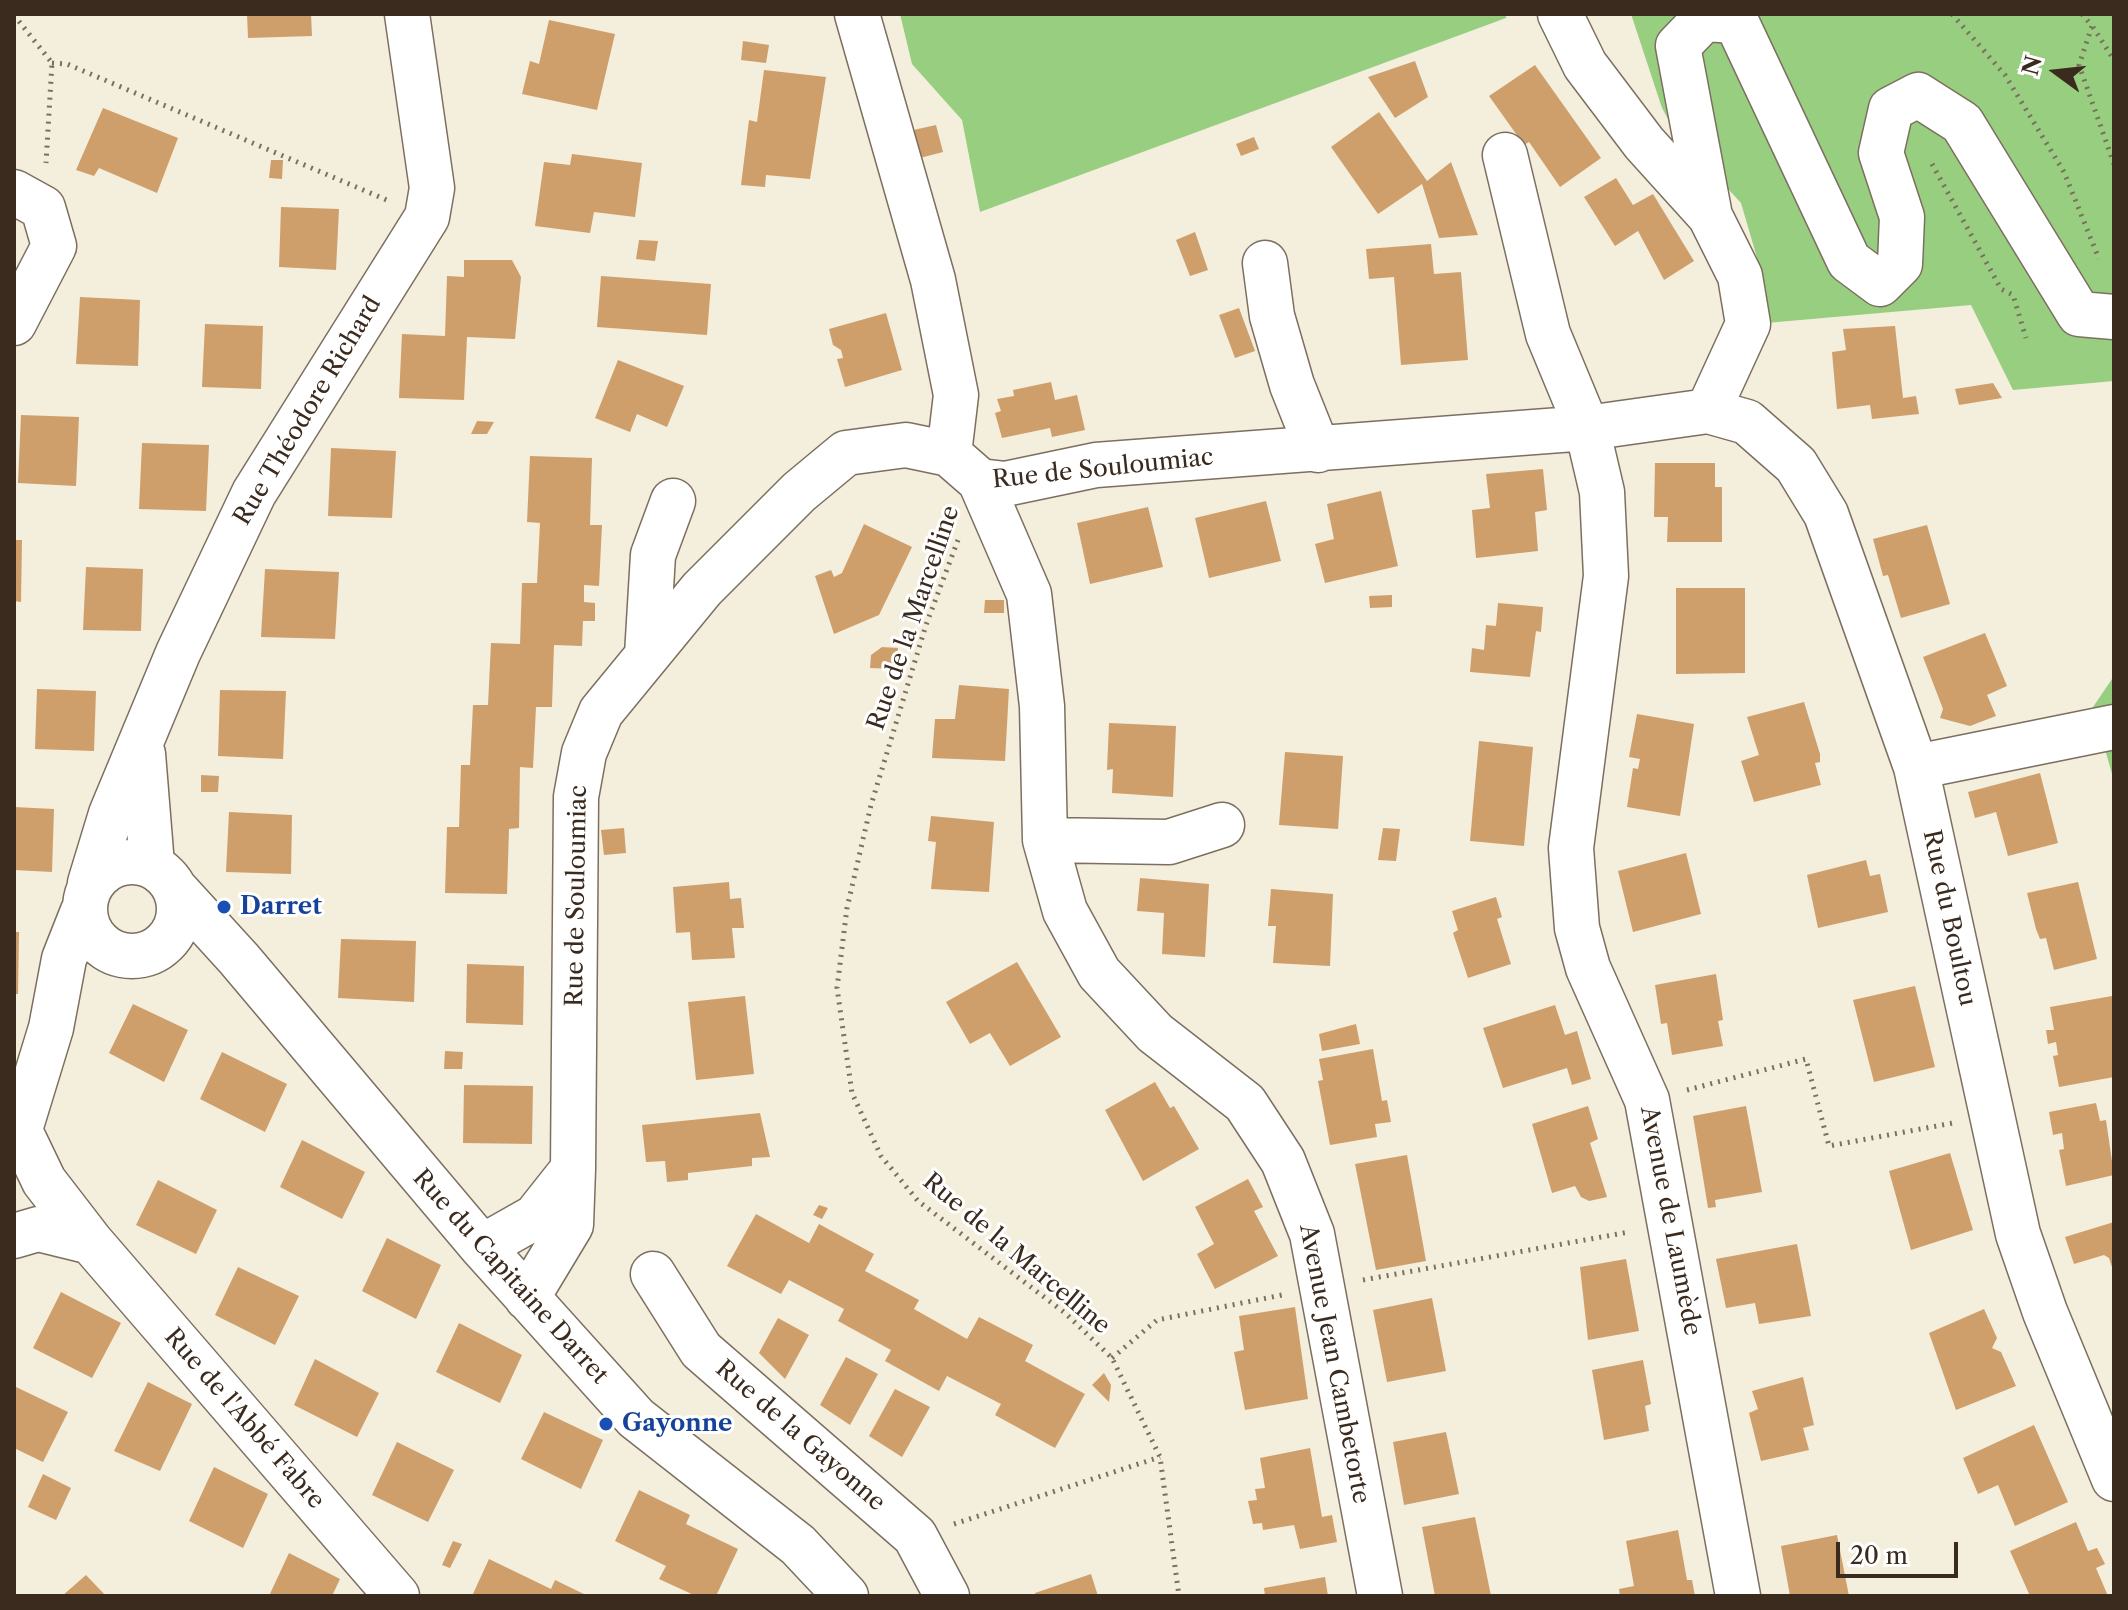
<!DOCTYPE html>
<html>
<head>
<meta charset="utf-8">
<style>
	body { margin:0 }
	#map { position:relative; width:2128px; height:1610px; overflow:hidden; background:#f4eedc; font-family:"Libre Caslon Text",serif }
	canvas { display:block }
	.frame { position:absolute; inset:0; border:16px solid #3b2a1e; pointer-events:none }
	.north { position:absolute; left:2016px; top:32px; width:80px; height:80px; -webkit-text-stroke:6px #fff; paint-order:stroke; rotate:285deg; font-size:22px; font-weight:700; line-height:32px; text-align:center; color:#3b2a1e }
	.north::after { content:''; display:block; margin:auto; width:28px; height:36px; background:#3b2a1e; clip-path:polygon(50% 0,100% 100%,50% 72%,0 100%) }
	.scale { position:absolute; left:1836px; top:1542px; width:122px; height:36px; box-sizing:border-box; border:4px solid #3b2a1e; border-top:0; padding-left:10px; font-size:24px; line-height:28px; white-space:nowrap; color:#3b2a1e; -webkit-text-stroke:6px #fff; paint-order:stroke }
</style>
</head>
<body>
<div id="map">
<canvas width="2128" height="1610"></canvas>
<div class="frame"></div>
<div class="north">N</div>
<div class="scale">20 m</div>
</div>
<script>
const g = document.querySelector('canvas').getContext('2d');
g.lineJoin = 'round';
function fillPath(path, color) { g.fillStyle = color; g.fill(path, 'evenodd'); }
const toPath = rows => new Path2D(rows.map(r => 'M' + r).join(''));
function stroke(path, color, width, dash) { g.strokeStyle = color; g.lineWidth = width; g.lineCap = dash ? 'butt' : 'round'; g.setLineDash(dash || []); g.stroke(path); }
function drawText(font, color, halo, rows, align = 'center') {
  g.font = font + ' "Libre Caslon Text",serif'; g.lineWidth = 6; g.setLineDash([]); g.textBaseline = 'middle'; g.strokeStyle = halo; g.fillStyle = color; for (const [text, x, y, turn = 0] of rows) {
    g.save(); g.translate(x, y); g.rotate((+turn || 0) * Math.PI / 180); g.textAlign = isNaN(turn) ? turn : align; if (halo) g.strokeText(text, 0, 0); g.fillText(text, 0, 0); g.restore();
  }
}
fillPath(toPath([
	[900,14,1506,14,1506,18,980,212,962,120,912,64],
	[1631,14,2114,14,2114,381,2013,390,1971,305,1766,323,1765,285,1741,203,1674,130,1662,108],
	[2114,676,2114,781,2093,707]
]), '#98ce80');
fillPath(toPath([
	[247,14,311,14,312,36,248,38],
	[549,20,615,34,597,110,522,94,530,61,539,64],
	[743,41,769,45,766,63,741,60],
	[1415,61,1428,97,1395,118,1368,77],
	[1535,65,1601,158,1560,187,1529,142,1524,145,1489,96],
	[764,70,826,77,810,179,766,175,765,187,741,185,749,120,757,122],
	[103,108,178,138,157,193,99,168,94,176,76,170],
	[1379,112,1427,181,1451,162,1478,235,1439,238,1422,184,1378,214,1331,147],
	[936,125,943,152,916,159,909,131],
	[1254,137,1259,149,1241,156,1236,144],
	[572,154,642,163,635,217,594,212,590,233,535,226,544,162,570,165],
	[271,160,283,160,282,179,269,178],
	[1616,178,1633,205,1653,194,1694,261,1664,280,1638,231,1615,246,1584,197],
	[281,207,339,209,336,270,279,267],
	[1195,232,1208,270,1190,276,1176,240],
	[639,240,658,241,655,261,636,259],
	[1431,244,1434,274,1461,272,1468,360,1401,365,1394,277,1369,279,1366,249],
	[464,260,512,260,521,277,515,339,467,337,464,400,399,398,402,334,445,336,447,276,464,277],
	[601,276,711,284,707,335,597,327],
	[80,297,140,300,138,366,76,364],
	[1239,308,1255,351,1235,358,1219,315],
	[886,313,902,370,845,387,837,359,843,358,841,350,833,345,829,329],
	[205,324,263,326,261,389,202,387],
	[1895,326,1903,398,1916,396,1919,414,1872,419,1870,405,1837,409,1832,352,1846,350,1843,329],
	[618,360,684,386,667,427,637,414,630,432,595,418],
	[1051,382,1055,400,1077,395,1085,430,1052,437,1050,428,1002,438,995,413,1001,411,997,399,1014,396,1013,390],
	[1993,383,2002,398,1959,405,1955,389],
	[21,415,79,417,76,486,18,483],
	[477,421,494,422,487,434,471,434],
	[142,443,209,445,206,511,139,509],
	[331,448,396,451,392,518,328,516],
	[530,456,592,458,590,525,602,525,599,586,584,585,584,602,595,603,595,621,583,621,582,646,554,645,552,707,536,707,533,768,520,767,519,828,509,829,507,894,445,893,447,827,459,827,461,765,470,765,473,705,488,705,491,643,520,644,522,583,537,583,540,523,527,522],
	[1655,463,1715,463,1715,487,1722,487,1722,542,1667,542,1668,517,1654,517],
	[1543,469,1547,510,1535,512,1538,551,1476,558,1472,510,1490,508,1486,474],
	[1381,491,1398,566,1325,583,1315,544,1334,539,1327,504],
	[1266,501,1281,561,1209,578,1195,518],
	[1148,507,1163,567,1090,584,1077,523],
	[864,524,912,547,879,615,834,634,815,576,831,570,834,577,842,573],
	[1927,525,1950,604,1901,618,1888,575,1883,576,1873,539],
	[14,540,22,540,21,602,14,601],
	[86,567,143,569,141,631,83,630],
	[265,569,339,572,335,639,261,637],
	[1676,588,1745,588,1745,673,1676,674],
	[1392,595,1392,607,1370,608,1369,596],
	[985,600,1004,600,1004,613,984,613],
	[1498,603,1543,607,1541,632,1536,631,1530,677,1470,672,1472,648,1484,650,1486,625,1496,626],
	[1985,633,2007,686,1987,695,1996,716,1970,726,1940,718,1943,709,1923,657],
	[882,647,898,648,896,669,870,668,871,655],
	[959,685,1009,689,1005,761,932,758,935,719,955,719],
	[37,689,96,691,94,751,35,749],
	[220,690,286,691,283,759,218,756],
	[1804,702,1820,754,1820,762,1815,763,1821,785,1754,802,1741,761,1759,755,1747,717],
	[1637,714,1694,724,1680,816,1627,807,1633,768,1638,769,1640,759,1629,757],
	[1109,723,1176,726,1173,797,1112,793,1113,769,1107,770],
	[1479,741,1533,747,1524,846,1470,841],
	[1285,752,1343,756,1338,829,1279,825],
	[2040,773,2058,843,2008,856,1996,812,1975,818,1968,792],
	[201,775,219,776,218,792,201,792],
	[14,807,54,809,52,872,14,870],
	[229,812,292,815,291,874,226,872],
	[931,816,994,822,989,892,931,889,936,842,928,841],
	[624,828,626,853,604,855,601,830],
	[1383,828,1400,829,1396,861,1378,860],
	[1686,853,1701,914,1633,932,1618,871],
	[1866,860,1870,876,1880,874,1888,912,1818,928,1807,875],
	[1140,878,1209,884,1205,957,1162,954,1164,913,1137,911],
	[729,882,730,899,741,898,744,928,732,928,735,958,692,960,690,932,676,933,673,887],
	[2078,882,2097,959,2054,970,2046,938,2040,939,2036,929,2027,893],
	[1271,889,1333,894,1330,966,1273,963,1276,926,1268,926],
	[1496,897,1502,917,1497,919,1511,964,1468,978,1453,933,1458,930,1452,911],
	[14,932,19,932,18,994,14,994],
	[341,939,416,941,414,1002,338,998],
	[1017,962,1061,1037,1010,1066,990,1033,970,1044,946,1002],
	[467,964,524,966,523,1025,466,1023],
	[1716,974,1723,1020,1718,1021,1723,1046,1672,1055,1667,1023,1661,1024,1655,985],
	[1915,986,1935,1067,1874,1082,1853,1000],
	[745,996,754,1074,696,1080,688,1002],
	[2112,996,2114,1077,2059,1087,2053,1056,2058,1055,2056,1042,2048,1044,2046,1030,2054,1030,2050,1007],
	[133,1004,188,1030,164,1082,109,1053],
	[1555,1005,1565,1035,1577,1031,1591,1079,1572,1085,1567,1068,1503,1088,1483,1028],
	[1356,1024,1360,1044,1322,1051,1319,1034],
	[1373,1049,1382,1101,1387,1100,1391,1122,1375,1124,1377,1137,1330,1145,1318,1081,1323,1080,1319,1059],
	[445,1051,463,1052,462,1069,444,1069],
	[222,1052,287,1084,265,1132,200,1099],
	[1155,1082,1170,1108,1174,1106,1199,1149,1143,1181,1105,1110],
	[464,1085,533,1086,532,1144,463,1143],
	[2096,1103,2100,1121,2106,1120,2114,1175,2066,1186,2059,1150,2064,1149,2062,1133,2053,1135,2049,1112],
	[1588,1106,1598,1139,1590,1143,1607,1197,1589,1201,1581,1197,1575,1186,1552,1193,1532,1124],
	[1746,1106,1762,1192,1715,1200,1716,1207,1708,1208,1693,1116],
	[760,1113,770,1157,752,1158,752,1166,688,1173,688,1180,667,1182,665,1161,646,1162,642,1125],
	[302,1140,365,1172,342,1219,280,1187],
	[1950,1153,1973,1230,1911,1250,1889,1171],
	[1407,1155,1426,1261,1376,1270,1355,1164],
	[1248,1179,1263,1207,1254,1211,1278,1256,1215,1289,1197,1254,1214,1244,1195,1207],
	[158,1180,217,1210,196,1254,136,1225],
	[819,1205,828,1208,822,1219,813,1215],
	[756,1214,809,1243,819,1224,874,1254,865,1271,919,1300,914,1309,967,1339,979,1317,1033,1345,1025,1361,1085,1394,1055,1448,995,1415,1001,1404,947,1376,939,1391,885,1361,891,1350,838,1321,844,1309,789,1280,781,1294,727,1266],
	[2114,1222,2114,1273,2109,1258,2104,1255,2074,1264,2065,1237],
	[387,1238,441,1265,416,1319,362,1291],
	[1797,1244,1811,1316,1759,1324,1755,1303,1726,1308,1716,1259],
	[1626,1259,1639,1331,1588,1340,1580,1267],
	[238,1267,299,1296,275,1345,215,1315],
	[61,1292,121,1323,92,1378,33,1348],
	[1432,1298,1446,1371,1387,1382,1373,1310],
	[1295,1307,1308,1399,1245,1410,1234,1352,1244,1350,1239,1316],
	[1984,1309,1997,1338,1992,1348,2001,1352,2016,1386,1956,1410,1929,1333],
	[778,1318,809,1335,785,1379,759,1353],
	[459,1323,522,1355,500,1403,436,1372],
	[846,1357,878,1374,850,1425,820,1405],
	[315,1359,379,1393,357,1437,294,1405],
	[1643,1360,1651,1404,1645,1406,1649,1431,1604,1440,1592,1370],
	[1104,1373,1111,1385,1109,1402,1092,1385],
	[1803,1377,1814,1425,1803,1428,1809,1450,1761,1461,1749,1413,1758,1409,1752,1391],
	[148,1382,192,1404,160,1471,114,1451],
	[14,1386,68,1412,43,1462,14,1448],
	[895,1389,930,1407,902,1457,869,1436],
	[544,1412,603,1440,581,1489,521,1459],
	[2034,1425,2068,1502,2015,1526,1998,1485,1978,1494,1963,1458],
	[1446,1432,1459,1494,1404,1505,1393,1442],
	[397,1442,454,1470,428,1522,372,1495],
	[1310,1448,1322,1517,1332,1515,1337,1542,1300,1549,1294,1525,1263,1530,1262,1523,1253,1524,1248,1501,1257,1500,1255,1489,1265,1488,1260,1458],
	[214,1467,268,1494,243,1548,189,1521],
	[43,1474,71,1488,56,1520,28,1507],
	[639,1490,690,1515,686,1524,738,1549,716,1596,696,1596,659,1579,666,1566,615,1541],
	[1475,1517,1491,1596,1435,1596,1422,1527],
	[2076,1522,2088,1551,2097,1548,2105,1564,2096,1568,2108,1596,2030,1596,2010,1551],
	[1678,1530,1687,1580,1692,1580,1695,1596,1620,1596,1619,1589,1634,1586,1626,1541],
	[1837,1535,1849,1596,1790,1596,1781,1546],
	[453,1541,462,1544,450,1568,442,1565],
	[289,1553,340,1579,332,1596,269,1596],
	[489,1559,551,1589,555,1580,588,1596,472,1596],
	[1091,1574,1098,1596,1036,1596,1035,1593],
	[86,1575,106,1596,62,1596],
	[1325,1577,1328,1596,1265,1596,1264,1588]
]), '#cf9f6b');
const minor = toPath([
	[857,14,933,280,956,395,949,454],
	[1560,14,1585,65,1644,143,1710,216,1740,276,1748,324,1708,411],
	[1505,155,1548,334,1587,428,1602,492,1606,576,1571,848,1577,928,1588,968,1647,1100,1738,1596],
	[14,192,43,208,54,246,14,323],
	[1710,216,1678,46,1704,19,1736,21,1849,261,1880,284,1900,264,1902,217,1881,153,1891,109,1918,95,1962,123,2079,314,2114,317],
	[1265,263,1272,316,1292,385,1318,450],
	[980,481,1029,594,1042,706,1045,840,1065,911,1099,973,1155,1033,1245,1103,1283,1161,1312,1234,1380,1596],
	[647,655,653,555,673,501],
	[143,754,152,865],
	[1916,767,2114,727],
	[1045,840,1169,842,1222,825],
	'85 909a47 47 0 1 1 94 0a47 47 0 1 1-94 0Z',
	[90,883,111,814,178,653,254,493,427,217,432,188,407,14],
	[177,891,239,959,482,1247,636,1418,798,1545,846,1596],
	[20,1131,44,1181,91,1242,397,1596],
	[14,1149,51,1028,64,959,83,911],
	[573,1169,576,797,584,753,601,712,702,589,799,492,846,453,906,445,949,454,980,481,1005,484,1096,465,1587,428,1708,411,1747,422,1796,465,1826,514,1916,767,2018,1234,2045,1312,2114,1479],
	[14,1236,38,1229,91,1242],
	[482,1247,535,1217,573,1169,571,1225,527,1298],
	[653,1274,701,1350,915,1536,947,1596]
]);
stroke(minor, '#7c6f60', 47);
stroke(toPath([
	[1952,14,2005,75,2064,172,2099,259],
	[2082,14,2092,26,2079,65,2114,164],
	[14,15,52,63,46,163],
	[2093,27,2114,60],
	[52,63,67,64,389,201],
	[1932,164,2001,289,2013,295,2026,338],
	[958,540,926,625,871,805,847,908,837,988,852,1093,881,1156,918,1201,1065,1313,1112,1358,1160,1457,1179,1596],
	[1687,1090,1806,1059,1829,1146,1953,1123],
	[1363,1280,1629,1232],
	[1112,1358,1157,1320,1282,1295],
	[954,1524,1160,1457]
]), '#7c6f60', 5, [2, 6]);
stroke(minor, '#fff', 44);
for (const [x, y, r, color] of [
	[224,907,8,"#1a4fb4"],
	[606,1424,8,"#1a4fb4"]
]) { const dot = new Path2D(); dot.arc(x, y, r, 0, 2 * Math.PI); g.fillStyle = color; g.fill(dot); stroke(dot, '#fff', 3); }
drawText('24px', '#3b2a1e', '#fff', [
	["Rue Théodore Richard",308,411,-59],
	["Rue de Souloumiac",1103,469,-6],
	["Rue de la Marcelline",914,618,-71],
	["Rue de Souloumiac",577,896,-89],
	["Rue du Boultou",1949,918,78],
	["Avenue de Laumède",1670,1221,79],
	["Rue de la Marcelline",1016,1254,40],
	["Rue du Capitaine Darret",510,1277,48],
	["Avenue Jean Cambetorte",1334,1364,79],
	["Rue de l'Abbé Fabre",244,1419,49],
	["Rue de la Gayonne",800,1436,41]
]);
drawText('bold 24px', '#164399', '#fff', [
	["Darret",240,907],
	["Gayonne",622,1424]
], 'left');
</script>
</body>
</html>
